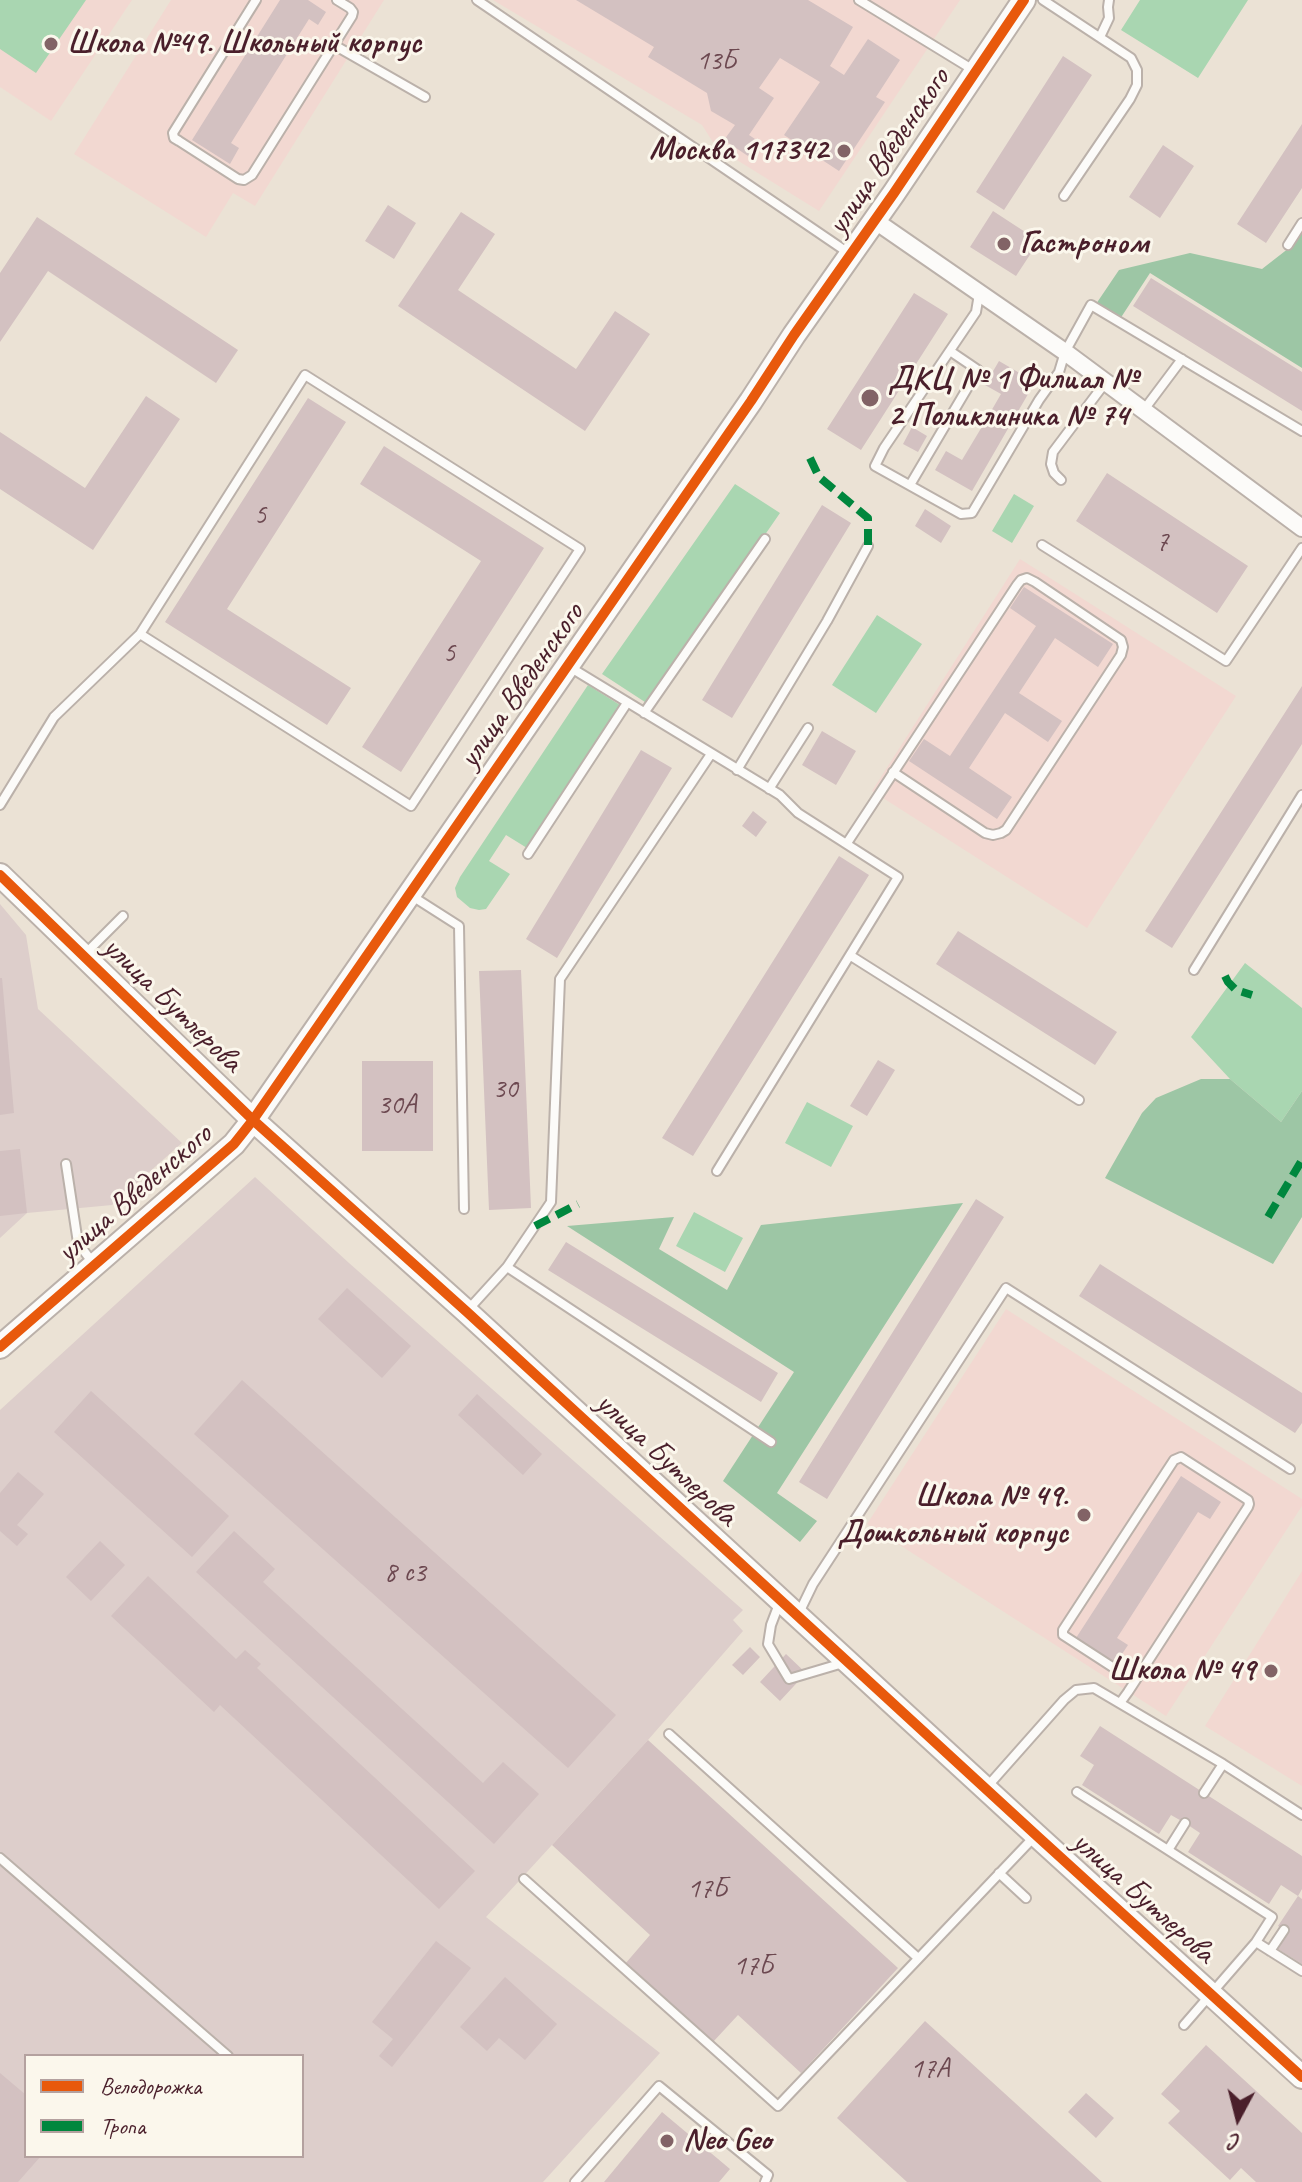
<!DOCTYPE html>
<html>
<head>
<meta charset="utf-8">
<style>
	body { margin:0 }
	#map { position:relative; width:1302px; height:2182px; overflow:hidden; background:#ebe2d5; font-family:Caveat,sans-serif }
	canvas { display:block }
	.legend { position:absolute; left:24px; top:2054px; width:280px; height:104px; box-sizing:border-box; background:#fbf7ec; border:2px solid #b4a19f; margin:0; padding:10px 14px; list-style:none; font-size:24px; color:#4a1f2b }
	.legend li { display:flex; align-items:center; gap:16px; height:40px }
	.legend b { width:40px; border:2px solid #b4a19f }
	.north { position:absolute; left:1198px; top:2078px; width:80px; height:80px; -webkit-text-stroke:6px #fbf7ec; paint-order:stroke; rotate:187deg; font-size:22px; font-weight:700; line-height:32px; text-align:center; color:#4a1f2b }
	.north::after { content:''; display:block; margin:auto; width:28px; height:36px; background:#4a1f2b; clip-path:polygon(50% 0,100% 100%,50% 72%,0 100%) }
</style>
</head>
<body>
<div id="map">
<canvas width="1302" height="2182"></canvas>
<ul class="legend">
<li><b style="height:10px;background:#e8590c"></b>Велодорожка</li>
<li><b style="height:10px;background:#00873e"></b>Тропа</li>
</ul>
<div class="north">С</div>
</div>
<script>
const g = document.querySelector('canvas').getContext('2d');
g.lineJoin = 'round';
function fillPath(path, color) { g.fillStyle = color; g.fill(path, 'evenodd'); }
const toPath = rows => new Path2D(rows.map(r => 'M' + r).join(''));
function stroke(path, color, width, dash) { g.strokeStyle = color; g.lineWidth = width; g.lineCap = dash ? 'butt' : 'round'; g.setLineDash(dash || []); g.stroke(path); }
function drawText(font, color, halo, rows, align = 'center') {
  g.font = font + ' Caveat,sans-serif'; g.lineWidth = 6; g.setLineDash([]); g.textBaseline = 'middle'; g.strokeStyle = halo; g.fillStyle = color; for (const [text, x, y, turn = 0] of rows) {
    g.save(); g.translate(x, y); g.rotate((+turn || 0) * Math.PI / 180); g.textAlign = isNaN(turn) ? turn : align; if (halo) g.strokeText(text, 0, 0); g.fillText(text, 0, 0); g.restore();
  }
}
fillPath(toPath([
	[0,0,132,0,51,121,0,87],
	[171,0,384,0,255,206,233,193,206,237,74,154],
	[493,0,960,0,819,211,716,147,702,125],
	[1020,559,1236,696,1087,928,872,791],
	[1006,1309,1302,1499,1302,1506,1166,1716,867,1524],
	[1302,1571,1302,1786,1205,1726]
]), '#f2d8d1');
fillPath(toPath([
	[0,904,26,935,38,1009,182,1143,112,1205,27,1213,0,1238],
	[255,1177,349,1263,743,1610,733,1620,743,1631,648,1740,486,1917,660,2053,543,2182,0,2182,0,1410],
	[26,2056,302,2056,302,2156,26,2156]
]), '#ddcecb');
fillPath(toPath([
	[0,0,86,0,36,73,0,49],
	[1140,0,1248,0,1198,78,1121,30],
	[735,484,780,513,648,704,602,674],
	[1014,494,1034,506,1012,543,992,531],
	[877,615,922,644,876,713,832,685],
	[588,685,620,705,527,848,506,835,489,861,510,874,486,909,479,910,470,908,457,897,455,888,460,877],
	[1245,963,1302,1008,1302,1091,1281,1122,1230,1079,1191,1037],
	[807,1102,853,1126,831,1167,785,1143],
	[694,1212,743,1238,725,1272,676,1246]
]), '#a9d6b1');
fillPath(toPath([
	[1302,228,1302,368,1150,273,1120,319,1096,304,1119,270,1190,253,1262,269,1289,248],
	[1201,1079,1230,1079,1281,1122,1302,1091,1302,1217,1273,1264,1105,1178,1142,1113,1156,1098],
	[963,1203,777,1493,817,1521,800,1542,723,1481,794,1372,567,1226,674,1217,659,1249,727,1290,761,1225]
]), '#9dc6a5');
fillPath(toPath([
	[280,0,308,0,326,12,318,25,309,19,231,143,239,148,230,164,192,140],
	[576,0,808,0,853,27,830,66,844,75,868,39,900,60,876,97,885,102,839,171,784,135,820,82,780,58,759,88,774,98,749,135,758,141,748,156,724,140,735,125,711,111,707,93,648,57,654,47],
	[1063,56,1092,75,1004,210,976,192],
	[1302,124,1302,188,1266,243,1237,224],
	[1163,145,1194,166,1160,218,1129,197],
	[388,205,416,223,394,259,365,241],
	[993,211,1039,241,1016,276,970,247],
	[461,212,495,234,458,290,576,369,615,311,650,334,585,431,398,306],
	[37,217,238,350,216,383,48,271,0,342,0,273],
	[1151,278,1302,372,1302,411,1133,306],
	[914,293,948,314,861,450,827,429],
	[999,361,1035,382,972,491,935,470,946,451,962,460,983,425,1001,394,985,385],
	[146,396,180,419,93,550,0,489,0,432,85,488],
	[308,398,346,422,227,609,351,688,327,725,165,622],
	[912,427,927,436,918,452,903,444],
	[384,446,544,548,401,772,362,747,481,561,360,484],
	[1107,473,1248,566,1217,613,1076,521],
	[822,505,851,523,732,718,702,700],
	[925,509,951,526,941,543,915,526],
	[1024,587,1113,644,1098,667,1055,638,1019,693,1062,721,1048,742,1005,713,969,768,1012,797,997,819,909,761,924,739,950,756,1036,626,1010,608],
	[1302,686,1302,744,1172,948,1145,931],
	[822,731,856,751,836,785,802,765],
	[641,750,672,768,557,958,526,939],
	[753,811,767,822,756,837,742,826],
	[839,856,869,875,693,1156,662,1138],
	[958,931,1117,1032,1095,1065,936,964],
	[521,970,531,1208,489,1210,479,971],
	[0,978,2,978,14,1113,0,1115],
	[878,1060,895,1070,867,1116,850,1106],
	[362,1061,433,1061,433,1151,362,1151],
	[20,1149,27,1213,0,1216,0,1151],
	[976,1199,1004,1217,827,1499,799,1482],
	[566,1242,778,1373,761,1402,548,1270],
	[1100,1264,1302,1393,1302,1423,1295,1433,1079,1296],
	[347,1288,411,1346,382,1378,318,1319],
	[242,1380,616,1715,568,1768,194,1434],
	[91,1391,229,1516,192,1557,54,1432],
	[477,1394,542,1454,523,1475,458,1415],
	[18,1472,44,1494,17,1525,28,1534,17,1546,0,1531,0,1493],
	[1181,1476,1221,1502,1210,1519,1198,1512,1117,1638,1128,1645,1116,1663,1076,1638],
	[234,1531,275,1569,263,1582,483,1783,503,1762,539,1794,494,1844,196,1572],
	[100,1541,125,1565,91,1601,66,1577],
	[148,1576,236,1659,245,1650,261,1664,257,1668,475,1871,439,1909,220,1705,214,1712,111,1616],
	[750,1647,760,1657,743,1675,732,1665],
	[786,1654,806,1673,780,1701,760,1682],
	[1100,1726,1302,1856,1302,1889,1298,1896,1281,1885,1269,1904,1188,1852,1200,1833,1185,1823,1171,1815,1159,1834,1082,1785,1094,1765,1080,1756],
	[648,1740,898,1968,801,2073,738,2015,713,2042,625,1964,650,1935,552,1845],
	[1298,1896,1302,1899,1302,1964,1278,1949,1288,1933,1278,1926],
	[436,1941,471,1968,392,2067,379,2056,393,2039,372,2022],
	[505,1977,557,2024,525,2060,499,2038,487,2051,460,2027],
	[925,2021,1102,2182,907,2182,837,2118],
	[1206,2045,1302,2133,1302,2182,1256,2182,1241,2168,1230,2180,1168,2123,1180,2111,1161,2094],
	[0,2073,26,2095,26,2156,41,2156,18,2182,0,2182],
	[1086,2093,1114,2118,1096,2138,1068,2112],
	[662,2112,730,2169,719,2182,604,2182]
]), '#d3c1c1');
const lane = toPath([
	[256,0,173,133,174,138,179,141,238,179,244,180,252,175,352,16,353,12,350,8,337,0],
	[477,0,850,254],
	[859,0,975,71],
	[1043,0,1131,58,1137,70,1137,85,1130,99,1064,196],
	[1100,37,1109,18,1108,7,1109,0],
	[334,45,425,97],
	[1288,245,1302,223],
	[979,294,976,312,884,448,875,466,961,514,972,513,1039,400,1059,372,1065,352,1091,305,1302,431],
	[1143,411,1182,359],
	[1061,480,1054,473,1051,464,1053,452,1105,383],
	[910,485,978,370,950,351],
	[1042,545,1226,661,1302,548],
	[568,666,780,795,798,813,898,877,717,1171],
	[644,713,765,539],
	[737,770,827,621,868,546],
	[769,789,808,728],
	[0,805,54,717,140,634,305,375,580,549,411,806,140,634],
	[847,843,1017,585,1021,580,1027,578,1035,582,1121,640,1123,647,1121,655,1006,830,1001,833,993,835,985,833,893,772],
	[528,854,627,703],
	[412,896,459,926,464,1209],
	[84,955,123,916],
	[851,956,1079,1100],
	[1194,970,1302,795],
	[66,1164,78,1243,93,1263],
	[507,1267,771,1442],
	[467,1311,507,1267,551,1202,560,979,711,754],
	[779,1604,771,1625,768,1644,789,1679,843,1663],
	[798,1615,813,1584,1006,1288,1290,1469],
	[1120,1703,1128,1692,1248,1507,1249,1504,1248,1500,1181,1457,1174,1460,1063,1630,1063,1635,1134,1681],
	[669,1734,918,1958],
	[986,1788,1064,1700,1076,1690,1094,1688,1223,1764,1302,1815],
	[1077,1792,1168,1850],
	[1204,1793,1223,1764],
	[0,1858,228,2056],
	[999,1873,1026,1898],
	[524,1879,778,2106,1035,1836],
	[1256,1942,1302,1971],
	[1270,1951,1284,1930],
	[1184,2025,1256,1942,1272,1917,1168,1850,1185,1823],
	[575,2182,659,2086,768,2175,765,2182]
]);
const street = toPath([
	[874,220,1065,352,1302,528]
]);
const secondary = toPath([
	[0,875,253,1120,467,1312,1036,1835,1302,2077],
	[0,1347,234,1144,253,1120,751,401,794,335,894,193,1024,0]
]);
stroke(lane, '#bbb1aa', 12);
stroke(street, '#bbb1aa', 20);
stroke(secondary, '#bbb1aa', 26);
stroke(lane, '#fcfbf9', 8);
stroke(street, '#fcfbf9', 16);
stroke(secondary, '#fcfbf9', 22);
stroke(toPath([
	[810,458,819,477,868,518,868,546],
	[1225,976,1228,982,1236,990,1252,995],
	[1268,1217,1302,1160],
	[535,1226,578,1204]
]), '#00873e', 8, [16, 8]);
stroke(toPath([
	[0,875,253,1120,467,1312,1036,1835,1302,2077],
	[0,1347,234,1144,253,1120,751,401,794,335,894,193,1024,0]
]), '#e8590c', 10);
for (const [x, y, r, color] of [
	[51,44,8,"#826366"],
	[844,151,8,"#826366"],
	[1004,244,8,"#826366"],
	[870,398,10,"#826366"],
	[1084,1515,8,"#826366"],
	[1271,1671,8,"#826366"],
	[667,2141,8,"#826366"]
]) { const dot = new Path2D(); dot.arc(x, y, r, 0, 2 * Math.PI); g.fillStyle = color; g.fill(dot); stroke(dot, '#fbf7ec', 3); }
drawText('28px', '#6c4850', null, [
	["13Б",716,62],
	["5",260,516],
	["7",1162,543],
	["5",449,654],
	["30",505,1090],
	["30А",397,1106],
	["8 с3",405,1574],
	["17Б",707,1890],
	["17Б",753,1967],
	["17А",930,2070]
]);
drawText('bold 32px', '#4a1f2b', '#fbf7ec', [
	["Школа №49. Школьный корпус",67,44],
	["Москва 117342",828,151,"right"],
	["Гастроном",1020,244],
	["ДКЦ № 1 Филиал №",888,380],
	["2 Поликлиника № 74",888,417],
	["Школа № 49.",1068,1497,"right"],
	["Дошкольный корпус",1068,1534,"right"],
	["Школа № 49",1255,1671,"right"],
	["Neo Geo",683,2141]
], 'left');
drawText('32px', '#4a1f2b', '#fbf7ec', [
	["улица Введенского",889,152,-56],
	["улица Введенского",522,686,-55],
	["улица Бутлерова",172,1005,44],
	["улица Введенского",135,1194,-41],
	["улица Бутлерова",666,1460,43],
	["улица Бутлерова",1143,1898,42]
]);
</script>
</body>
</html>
